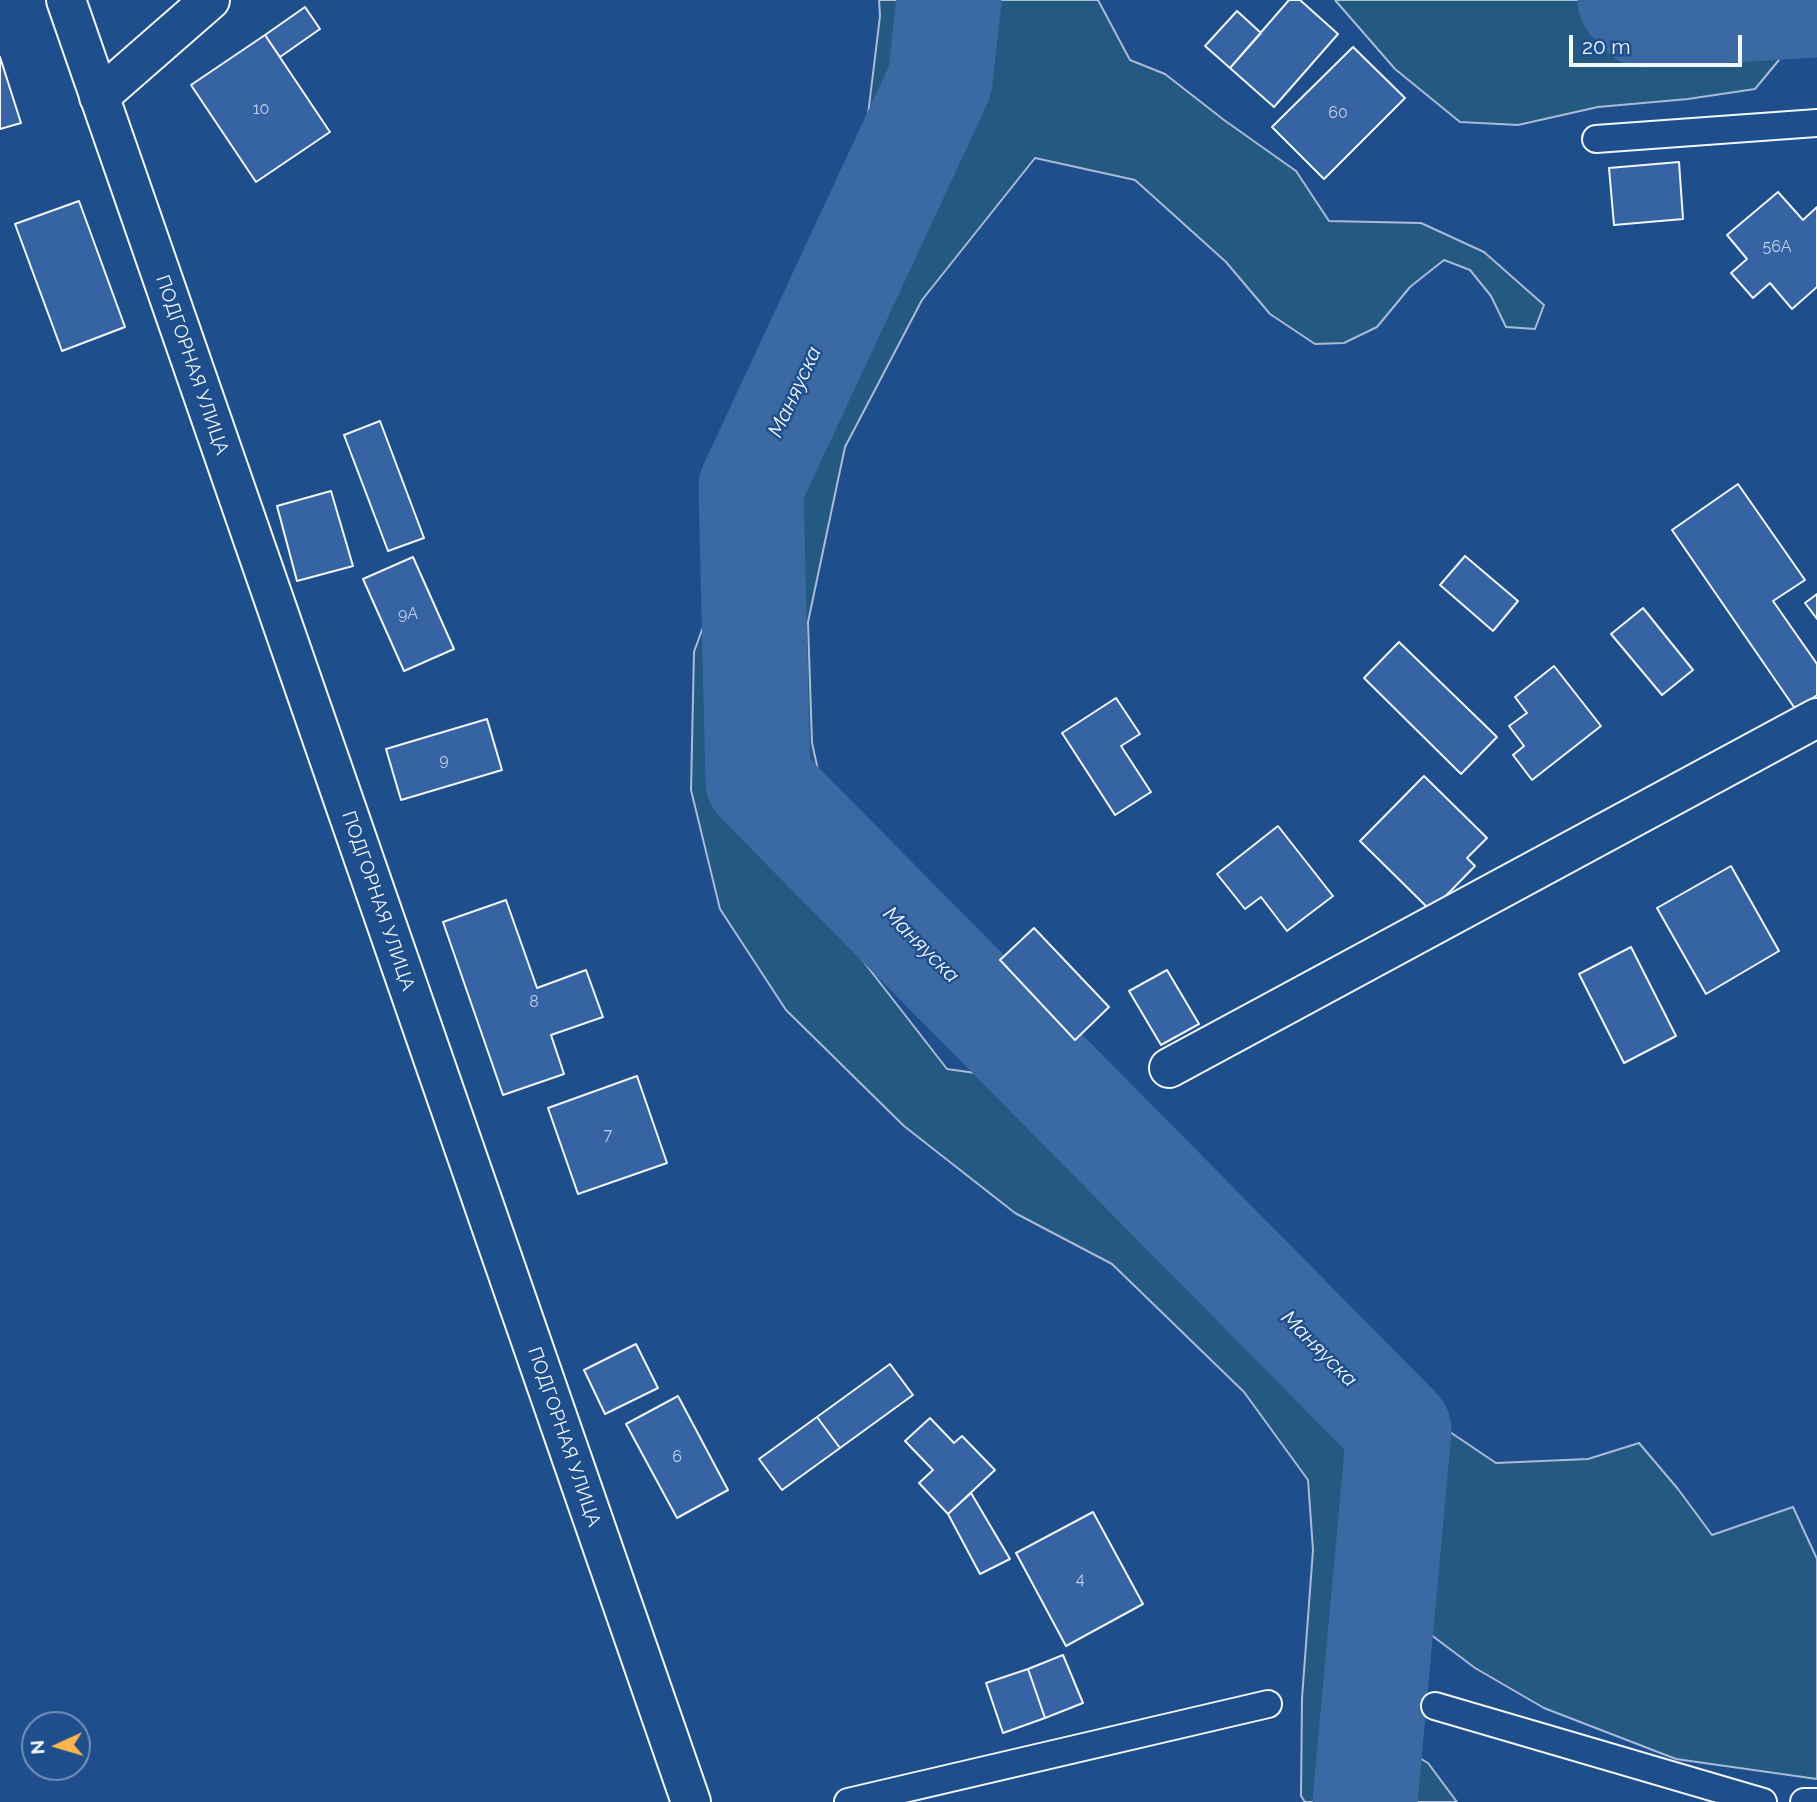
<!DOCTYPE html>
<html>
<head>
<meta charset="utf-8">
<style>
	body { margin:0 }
	#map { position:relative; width:1817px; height:1802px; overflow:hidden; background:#1f4e8c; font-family:Raleway,sans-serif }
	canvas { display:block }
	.north { position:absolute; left:21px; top:1711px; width:70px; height:70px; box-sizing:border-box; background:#1f4e8c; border:2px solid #7391ba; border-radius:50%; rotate:266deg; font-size:19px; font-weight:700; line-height:28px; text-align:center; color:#f2f6ff }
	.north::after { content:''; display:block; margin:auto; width:24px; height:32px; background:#ffb74d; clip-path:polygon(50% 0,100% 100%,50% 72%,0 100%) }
	.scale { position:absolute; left:1569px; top:35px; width:173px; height:32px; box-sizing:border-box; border:4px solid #f2f6ff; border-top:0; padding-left:9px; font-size:21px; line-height:24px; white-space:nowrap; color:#f2f6ff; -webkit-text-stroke:5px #1f4e8c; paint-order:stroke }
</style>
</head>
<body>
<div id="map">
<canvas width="1817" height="1802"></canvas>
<div class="north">N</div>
<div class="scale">20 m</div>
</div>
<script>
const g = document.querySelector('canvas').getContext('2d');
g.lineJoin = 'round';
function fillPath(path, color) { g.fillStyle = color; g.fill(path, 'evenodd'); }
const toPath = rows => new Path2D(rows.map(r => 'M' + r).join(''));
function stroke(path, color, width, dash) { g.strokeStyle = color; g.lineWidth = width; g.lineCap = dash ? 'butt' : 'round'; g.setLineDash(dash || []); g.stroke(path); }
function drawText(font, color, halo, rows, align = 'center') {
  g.font = font + ' Raleway,sans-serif'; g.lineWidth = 5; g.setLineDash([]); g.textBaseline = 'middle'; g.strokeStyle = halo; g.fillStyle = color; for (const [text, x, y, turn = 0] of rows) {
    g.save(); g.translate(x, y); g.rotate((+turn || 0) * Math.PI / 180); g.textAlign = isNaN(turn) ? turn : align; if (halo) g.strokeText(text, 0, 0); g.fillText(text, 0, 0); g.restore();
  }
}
const green = toPath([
	[879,0,1098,0,1130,60,1165,74,1224,120,1296,171,1329,221,1421,223,1484,252,1544,305,1535,329,1506,327,1491,296,1470,270,1444,260,1410,287,1377,327,1344,343,1315,344,1270,314,1226,262,1135,180,1035,158,922,300,845,447,808,622,812,743,860,957,947,1069,997,1076,1111,1085,1155,1111,1299,1256,1444,1428,1496,1463,1588,1459,1639,1443,1678,1489,1712,1535,1793,1507,1817,1559,1817,1779,1676,1759,1544,1708,1475,1668,1422,1628,1401,1648,1391,1741,1428,1763,1457,1802,1305,1802,1301,1796,1302,1698,1313,1550,1308,1480,1244,1392,1112,1264,1015,1213,904,1126,786,1010,720,909,691,790,694,652,717,588,776,336,867,123,880,16,879,0],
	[1335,0,1765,0,1779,60,1755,89,1688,99,1598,107,1518,125,1460,122,1395,69,1335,0]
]);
fillPath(green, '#245a82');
stroke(green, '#a8bbd7', 2);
stroke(toPath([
	[949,0,940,81,751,487,758,781,1399,1430,1365,1802],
	[1630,0,1645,15,1817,5]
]), '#3b69a3', 105);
const building = toPath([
	[1289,0,1300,0,1338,34,1274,107,1230,68,1289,0],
	[305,7,320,29,280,57,265,35,305,7],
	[1237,11,1261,33,1230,68,1205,46,1237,11],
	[265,35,330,132,256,182,191,85,265,35],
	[1353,47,1405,98,1324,179,1272,127,1353,47],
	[0,57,21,123,0,129,0,57],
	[1679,162,1683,219,1614,225,1609,168,1679,162],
	[1778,192,1803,220,1817,207,1817,287,1792,309,1770,283,1753,298,1731,273,1747,259,1727,235,1778,192],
	[79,201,125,327,62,351,15,224,79,201],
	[380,421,424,538,388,551,344,435,380,421],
	[1738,484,1805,580,1773,601,1817,664,1817,695,1796,710,1672,530,1738,484],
	[331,491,353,566,297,581,277,506,331,491],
	[1465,556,1518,601,1493,631,1440,585,1465,556],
	[413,557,454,649,404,671,363,579,413,557],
	[1817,594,1817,619,1805,603,1817,594],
	[1643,608,1693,670,1662,695,1611,634,1643,608],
	[1399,642,1497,737,1461,774,1364,678,1399,642],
	[1554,666,1601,726,1532,780,1513,755,1524,746,1509,726,1527,713,1515,697,1554,666],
	[1116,698,1140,734,1121,746,1151,792,1115,815,1062,733,1116,698],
	[487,719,502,770,401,800,386,749,487,719],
	[1424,776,1487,838,1467,858,1475,866,1431,911,1360,841,1424,776],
	[1278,826,1333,896,1287,931,1261,897,1245,909,1217,874,1278,826],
	[1731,866,1779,951,1706,994,1657,908,1731,866],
	[506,900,537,988,586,970,603,1017,551,1035,564,1074,503,1095,443,922,506,900],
	[1034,928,1109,1007,1075,1040,1000,960,1034,928],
	[1631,947,1676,1036,1624,1063,1579,974,1631,947],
	[1167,970,1199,1024,1161,1045,1129,991,1167,970],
	[637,1076,667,1163,578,1194,548,1108,637,1076],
	[636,1344,658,1388,605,1414,584,1370,636,1344],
	[890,1364,913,1395,840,1448,817,1417,890,1364],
	[678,1396,728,1490,677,1518,626,1424,678,1396],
	[817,1417,840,1448,782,1490,759,1459,817,1417],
	[930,1418,954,1443,962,1436,995,1470,948,1514,919,1483,933,1470,905,1441,930,1418],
	[971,1493,1010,1559,980,1574,948,1514,971,1493],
	[1093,1512,1143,1604,1066,1646,1016,1553,1093,1512],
	[1063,1655,1083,1703,1045,1718,1028,1669,1063,1655],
	[1028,1669,1045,1718,1003,1733,986,1683,1028,1669]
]);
fillPath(building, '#3563a3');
stroke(building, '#f2f6ff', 2);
const lane = toPath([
	[1596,139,1817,123],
	[1435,1706,1763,1802],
	[848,1802,1268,1704],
	[1804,1802,1817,1802]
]);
const street = toPath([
	[66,0,691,1802],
	[99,97,210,0],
	[1169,1068,1817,718]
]);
stroke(lane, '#f2f6ff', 30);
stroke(street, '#f2f6ff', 42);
stroke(lane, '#1f4e8c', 26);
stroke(street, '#1f4e8c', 38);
drawText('16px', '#c3d1e8', null, [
	["10",261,109],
	["60",1338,113],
	["56А",1777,247],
	["9А",408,614],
	["9",444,760],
	["8",534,1002],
	["7",608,1135],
	["6",677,1457],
	["4",1080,1579]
]);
drawText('19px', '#f2f6ff', '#1f4e8c', [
	["ПОДГОРНАЯ УЛИЦА",192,365,71],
	["ПОДГОРНАЯ УЛИЦА",378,901,71],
	["ПОДГОРНАЯ УЛИЦА",564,1437,71]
]);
drawText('italic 21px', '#f2f6ff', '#1f4e8c', [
	["Маняуска",795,392,-65],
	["Маняуска",921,945,45],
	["Маняуска",1319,1349,45]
]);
</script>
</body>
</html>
